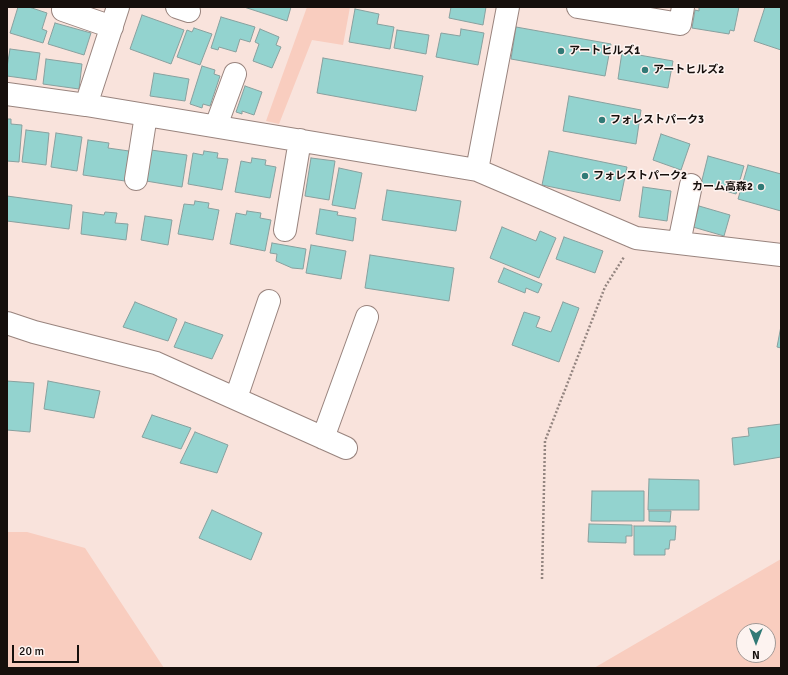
<!DOCTYPE html>
<html>
<head>
<meta charset="utf-8">
<style>
	body { margin:0 }
	#map { position:relative; width:788px; height:675px; overflow:hidden; background:#f9e3dc; font-family:Signika,sans-serif }
	canvas { display:block }
	.frame { position:absolute; inset:0; border:8px solid #160f0c; pointer-events:none }
	.north { position:absolute; left:736px; top:623px; width:40px; height:40px; box-sizing:border-box; background:#fdf3f0; border:1px solid #a19895; border-radius:50%; rotate:180deg; font-size:11px; font-weight:700; line-height:16px; text-align:center; color:#160f0c }
	.north::after { content:''; display:block; margin:auto; width:14px; height:18px; background:#317a76; clip-path:polygon(50% 0,100% 100%,50% 72%,0 100%) }
	.scale { position:absolute; left:12px; top:645px; width:67px; height:18px; box-sizing:border-box; border:2px solid #160f0c; border-top:0; padding-left:5px; font-size:12px; line-height:14px; white-space:nowrap; color:#160f0c; -webkit-text-stroke:3px #fdf3f0; paint-order:stroke }
</style>
</head>
<body>
<div id="map">
<canvas width="788" height="675"></canvas>
<div class="frame"></div>
<div class="north">N</div>
<div class="scale">20 m</div>
</div>
<script>
const g = document.querySelector('canvas').getContext('2d');
g.lineJoin = 'round';
function fillPath(path, color) { g.fillStyle = color; g.fill(path, 'evenodd'); }
const toPath = rows => new Path2D(rows.map(r => 'M' + r).join(''));
function stroke(path, color, width, dash) { g.strokeStyle = color; g.lineWidth = width; g.lineCap = dash ? 'butt' : 'round'; g.setLineDash(dash || []); g.stroke(path); }
function drawText(font, color, halo, rows, align = 'center') {
  g.font = font + ' Signika,"Noto Sans JP",sans-serif'; g.lineWidth = 3; g.setLineDash([]); g.textBaseline = 'middle'; g.strokeStyle = halo; g.fillStyle = color; for (const [text, x, y, turn = 0] of rows) {
    g.save(); g.translate(x, y); g.rotate((+turn || 0) * Math.PI / 180); g.textAlign = isNaN(turn) ? turn : align; if (halo) g.strokeText(text, 0, 0); g.fillText(text, 0, 0); g.restore();
  }
}
fillPath(toPath([
	[307,7,350,7,343,45,312,40,279,124,266,121],
	[7,532,27,532,85,548,164,668,7,668],
	[781,559,781,668,594,668],
	[744,631,768,631,768,655,744,655]
]), '#f9cdbf');
const building = toPath([
	[18,7,29,7,47,13,42,29,47,31,43,43,10,33,18,7],
	[244,7,291,7,287,21,244,7],
	[451,7,486,7,483,25,449,18,451,7],
	[699,7,739,7,734,31,730,30,729,34,692,28,695,10,699,11,699,7],
	[765,7,781,7,781,50,754,41,765,7],
	[355,9,379,14,377,24,394,27,390,49,349,42,355,9],
	[142,15,184,30,171,64,130,49,142,15],
	[221,17,255,27,250,42,240,39,236,52,219,47,218,50,211,48,221,17],
	[55,23,91,33,84,55,48,44,55,23],
	[516,27,611,44,605,76,511,59,516,27],
	[194,28,212,34,200,65,177,57,187,30,192,32,194,28],
	[260,29,279,37,276,45,281,47,272,68,253,61,259,44,255,42,260,29],
	[461,29,484,33,478,65,436,57,441,33,460,36,461,29],
	[397,30,429,35,426,54,394,48,397,30],
	[10,49,40,53,36,80,7,76,7,67,10,49],
	[622,52,673,61,668,88,618,79,622,52],
	[323,58,423,76,416,111,317,93,323,58],
	[46,59,82,64,79,89,43,84,46,59],
	[202,66,215,70,214,74,220,76,210,106,203,104,202,108,190,104,202,66],
	[154,73,189,79,185,101,150,96,154,73],
	[245,86,262,92,254,115,242,111,242,114,236,112,245,86],
	[569,96,641,110,636,144,563,131,569,96],
	[7,119,11,119,11,124,22,125,19,162,7,161,7,119],
	[26,130,49,133,46,165,22,162,26,130],
	[56,133,82,137,77,171,51,167,56,133],
	[661,134,690,144,681,170,653,160,661,134],
	[88,140,109,143,108,148,129,151,125,181,83,175,88,140],
	[151,150,187,155,182,187,146,181,151,150],
	[204,151,218,153,217,158,228,159,222,190,188,184,193,153,203,155,204,151],
	[549,151,627,167,620,201,542,185,549,151],
	[708,156,744,166,736,194,701,184,708,156],
	[252,158,266,160,265,165,276,167,270,198,235,192,241,161,251,163,252,158],
	[311,158,335,161,329,200,305,196,311,158],
	[748,165,781,174,781,211,738,199,748,165],
	[339,168,362,173,355,209,332,205,339,168],
	[643,187,671,191,667,221,639,217,643,187],
	[387,190,461,201,456,231,382,220,387,190],
	[7,196,72,205,69,229,7,221,7,196],
	[195,201,209,203,208,208,219,210,213,240,178,234,184,204,194,205,195,201],
	[699,206,730,215,724,236,693,227,699,206],
	[320,209,338,212,337,215,356,218,353,241,316,234,320,209],
	[247,211,261,213,260,218,271,220,265,251,230,244,236,213,246,215,247,211],
	[83,212,104,215,105,212,117,213,115,223,128,224,126,240,81,234,83,212],
	[145,216,172,220,168,245,141,240,145,216],
	[502,227,536,241,540,231,556,238,539,278,490,258,502,227],
	[564,237,603,251,595,273,556,259,564,237],
	[272,243,306,249,303,269,292,268,276,261,277,254,270,253,272,243],
	[311,245,346,251,341,279,306,273,311,245],
	[370,255,454,268,449,301,365,288,370,255],
	[504,268,542,284,538,293,526,288,525,293,498,282,504,268],
	[135,302,177,319,168,341,123,327,135,302],
	[563,302,579,308,559,362,512,345,524,312,540,317,536,327,551,332,563,302],
	[185,322,223,335,212,359,174,347,185,322],
	[781,326,781,348,777,347,781,326],
	[7,381,34,383,30,432,7,430,7,381],
	[48,381,100,391,94,418,44,409,48,381],
	[152,415,191,428,181,449,142,437,152,415],
	[781,424,781,457,734,465,732,438,749,436,748,428,781,424],
	[195,432,228,445,217,473,180,463,195,432],
	[649,479,699,480,699,510,648,510,649,479],
	[592,491,644,491,644,521,591,521,592,491],
	[212,510,262,533,251,560,199,538,212,510],
	[649,511,671,511,670,522,649,521,649,511],
	[589,524,632,525,632,536,626,536,626,543,588,542,589,524],
	[634,526,676,526,675,540,670,540,669,549,665,549,665,555,634,555,634,526]
]);
fillPath(building, '#93d3cf');
stroke(building, '#88a09e', 1);
const minor = toPath([
	[177,7,189,11],
	[578,7,680,24,683,7],
	[63,10,112,27],
	[7,94,86,105,477,170,636,238,781,255],
	[86,105,118,7],
	[216,126,235,74],
	[477,170,508,7],
	[136,179,146,115],
	[285,230,300,140],
	[679,243,691,185],
	[7,323,34,332,156,363,346,448],
	[236,398,269,301],
	[323,438,367,317]
]);
stroke(minor, '#99847e', 24);
stroke(toPath([
	[542,579,545,441,605,287,624,257]
]), '#948580', 2.5, [2, 2]);
stroke(minor, '#fff', 22);
for (const [x, y, r, color] of [
	[561,51,4,"#317a76"],
	[645,70,4,"#317a76"],
	[602,120,4,"#317a76"],
	[585,176,4,"#317a76"],
	[761,187,4,"#317a76"]
]) { const dot = new Path2D(); dot.arc(x, y, r, 0, 2 * Math.PI); g.fillStyle = color; g.fill(dot); stroke(dot, '#fdf3f0', 1.5); }
drawText('bold 11px', '#160f0c', '#fdf3f0', [
	["アートヒルズ1",569,51],
	["アートヒルズ2",653,70],
	["フォレストパーク3",610,120],
	["フォレストパーク2",593,176],
	["カーム高森2",753,187,"right"]
], 'left');
</script>
</body>
</html>
